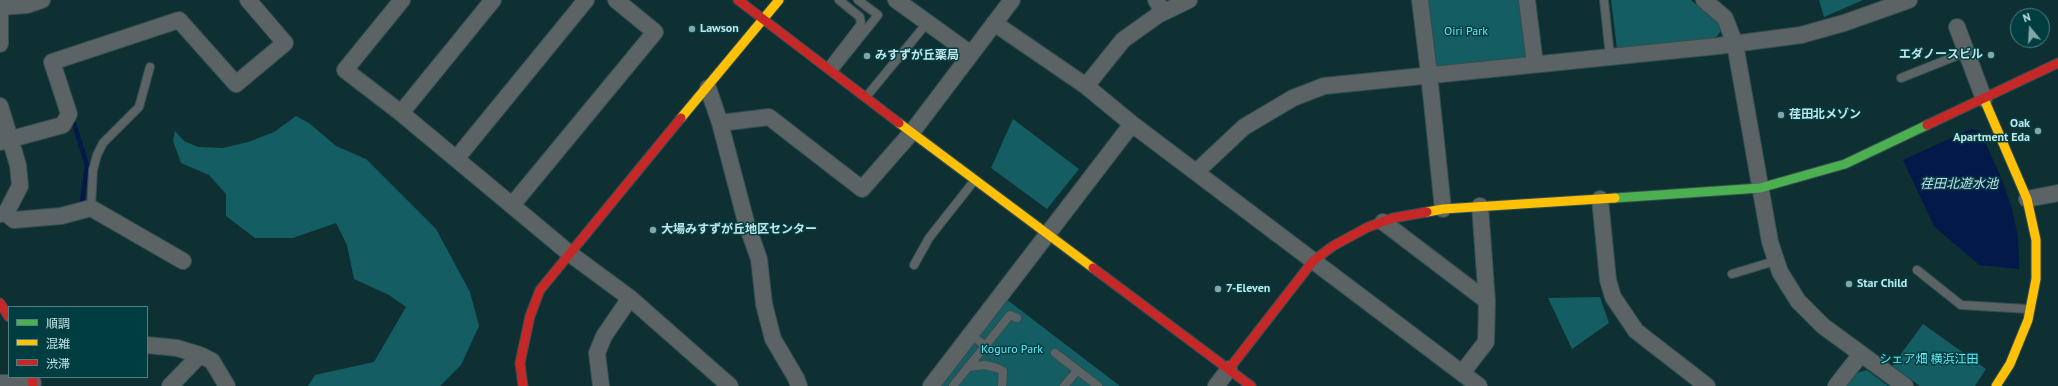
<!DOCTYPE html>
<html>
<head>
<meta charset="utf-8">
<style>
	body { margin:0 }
	#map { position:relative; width:2058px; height:386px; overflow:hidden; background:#0f3032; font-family:"PT Sans","Noto Sans JP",sans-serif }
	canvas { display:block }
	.legend { position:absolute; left:8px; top:306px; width:140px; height:72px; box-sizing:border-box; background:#003d41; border:1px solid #4e8084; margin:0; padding:5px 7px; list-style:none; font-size:12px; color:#c3e5e8 }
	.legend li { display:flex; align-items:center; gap:8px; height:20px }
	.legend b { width:20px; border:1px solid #4e8084 }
	.north { position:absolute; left:2010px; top:8px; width:40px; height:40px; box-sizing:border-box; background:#003d41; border:1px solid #4e8084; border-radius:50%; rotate:342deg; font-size:11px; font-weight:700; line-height:16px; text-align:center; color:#c3e5e8 }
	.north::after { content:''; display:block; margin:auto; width:14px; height:18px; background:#84a6a8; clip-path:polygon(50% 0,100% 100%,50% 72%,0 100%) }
</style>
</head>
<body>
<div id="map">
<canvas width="2058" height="386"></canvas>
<ul class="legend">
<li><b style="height:5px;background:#4caf50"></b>順調</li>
<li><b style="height:5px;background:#ffc107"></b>混雑</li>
<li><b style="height:5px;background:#c62828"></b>渋滞</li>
</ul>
<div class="north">N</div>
</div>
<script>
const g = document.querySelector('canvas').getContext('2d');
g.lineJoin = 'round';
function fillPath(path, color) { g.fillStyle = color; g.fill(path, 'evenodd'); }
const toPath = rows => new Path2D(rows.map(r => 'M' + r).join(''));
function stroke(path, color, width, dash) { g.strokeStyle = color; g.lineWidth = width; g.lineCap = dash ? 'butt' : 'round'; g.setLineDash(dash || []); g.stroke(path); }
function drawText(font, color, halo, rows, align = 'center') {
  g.font = font + ' "PT Sans","Noto Sans JP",sans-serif'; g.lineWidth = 3; g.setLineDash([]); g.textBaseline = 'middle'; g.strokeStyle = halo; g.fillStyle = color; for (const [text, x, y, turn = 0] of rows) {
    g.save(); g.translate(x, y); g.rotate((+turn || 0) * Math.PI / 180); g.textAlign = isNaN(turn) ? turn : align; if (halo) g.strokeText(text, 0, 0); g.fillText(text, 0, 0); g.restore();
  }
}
fillPath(toPath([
	[1427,0,1520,0,1529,59,1434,68],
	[1611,0,1691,0,1723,28,1715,39,1617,49],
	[1819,0,1863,0,1824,17],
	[296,116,309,123,336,146,366,159,436,229,470,292,479,326,461,365,440,386,308,386,315,375,374,362,406,307,389,295,354,279,347,245,336,223,293,238,255,238,226,216,226,194,209,175,181,163,173,141,175,131,184,141,198,147,223,148,248,142,274,132],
	[1013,119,1079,169,1047,209,991,168],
	[1600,297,1609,323,1572,349,1548,298],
	[1006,299,1120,386,939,386],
	[1923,324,1986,369,1975,386,1920,386,1892,366],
	[1867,370,1888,386,1846,386,1856,373]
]), '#145d62');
fillPath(toPath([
	[1971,129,1980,131,2003,182,2012,209,2018,237,2019,269,1979,265,1934,226,1903,160]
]), '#021949');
stroke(toPath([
	[72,117,87,165,82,202]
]), '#021949', 4.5);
const lane = toPath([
	[1604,0,1610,57],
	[828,67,861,24,860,17,839,0],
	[833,71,878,15,858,0],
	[1901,78,1966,52],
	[866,97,927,23],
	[91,208,93,170,97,155,103,143,139,107,150,67],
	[914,265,929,238,974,181],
	[1917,270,1961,305,2028,309],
	[1732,274,1775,261],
	[970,334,992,351],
	[1055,353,1098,386],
	[968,367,985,365,997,368,1003,371,1002,386],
	[953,386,1010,315,1017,318],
	[1064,386,1077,371]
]);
const street = toPath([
	[402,0,345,70,401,113,569,253,630,298,730,386],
	[896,0,971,54],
	[1156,0,1163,12],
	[1420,0,1429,74,1443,209],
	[1527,0,1535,64],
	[1704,0,1725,18,1735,44,1770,242,1780,272,1798,301,1823,326,1905,386],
	[0,5,0,44],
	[1,7,27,5,42,0],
	[994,23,1086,86,1132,124,1479,386],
	[1957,27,1984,99],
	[1086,86,1123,40,1158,15,1189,0],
	[708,88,720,123,769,117,862,189,912,132,1012,0],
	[0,106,18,165,20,186,6,213],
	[401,113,493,0],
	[720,123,746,222,759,259,764,304,773,339,796,378,799,386],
	[0,142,63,125,69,114,52,62,179,20,236,84,285,43,248,0],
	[456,159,586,0],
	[1196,172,1244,127,1293,98,1324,86,1718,46,1801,35,1844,23,1909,0],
	[1600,199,1608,280,1613,297,1636,331,1707,386],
	[2027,199,2058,193],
	[513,204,655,32,616,0],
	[0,214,6,213,14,220,61,216,91,208,183,261],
	[1383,222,1487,301],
	[147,345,177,348,200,355,212,361,227,386],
	[1462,373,1486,342,1487,301,1480,206],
	[0,383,33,383],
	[170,386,200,355],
	[601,386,597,353,604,336,630,298],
	[931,386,1132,124],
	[1216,386,1229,369],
	[1836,386,1861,354]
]);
const fast = toPath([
	[1615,198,1760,188,1845,164,1927,125]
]);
const slow = toPath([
	[1984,99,2027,199,2036,240,2036,279,2028,320,2010,364,1996,386],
	[681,118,779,0],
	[899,123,1093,268],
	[1427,212,1443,209,1615,198]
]);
const jam = toPath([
	[738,0,899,123],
	[1927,125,2058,63],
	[1093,268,1251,386],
	[0,303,9,317],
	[1229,369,1313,261,1333,246,1368,227,1393,218,1427,212],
	[32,377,33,386],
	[523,386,520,363,530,316,540,290,681,118]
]);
stroke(lane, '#324e50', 10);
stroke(street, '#324e50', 18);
stroke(fast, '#324e50', 11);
stroke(slow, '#324e50', 11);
stroke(jam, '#324e50', 11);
stroke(lane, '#5c6365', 8);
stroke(street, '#5c6365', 16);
stroke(fast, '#4caf50', 9);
stroke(slow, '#ffc107', 9);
stroke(jam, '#c62828', 9);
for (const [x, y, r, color] of [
	[692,29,4,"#84a6a8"],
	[1991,55,4,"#84a6a8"],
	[867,56,4,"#84a6a8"],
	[1781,115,4,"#84a6a8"],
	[2038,131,4,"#84a6a8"],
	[653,230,4,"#84a6a8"],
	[1849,284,4,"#84a6a8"],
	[1218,289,4,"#84a6a8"]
]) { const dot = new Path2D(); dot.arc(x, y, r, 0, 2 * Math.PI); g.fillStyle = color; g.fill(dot); stroke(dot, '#003d41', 1.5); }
drawText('bold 12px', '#c3e5e8', '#003d41', [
	["Lawson",700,29],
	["エダノースビル",1983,55,"right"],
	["みすずが丘薬局",875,56],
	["荏田北メゾン",1789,115],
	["Oak",2030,124,"right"],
	["Apartment Eda",2030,138,"right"],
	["大場みすずが丘地区センター",661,230],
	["Star Child",1857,284],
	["7-Eleven",1226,289]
], 'left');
drawText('12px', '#5cf1fc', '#003d41', [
	["Oiri Park",1466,32],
	["Koguro Park",1012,350],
	["シェア畑 横浜江田",1929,360]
]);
drawText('italic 13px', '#d0dcf1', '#003d41', [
	["荏田北遊水池",1959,184]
]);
</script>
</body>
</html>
